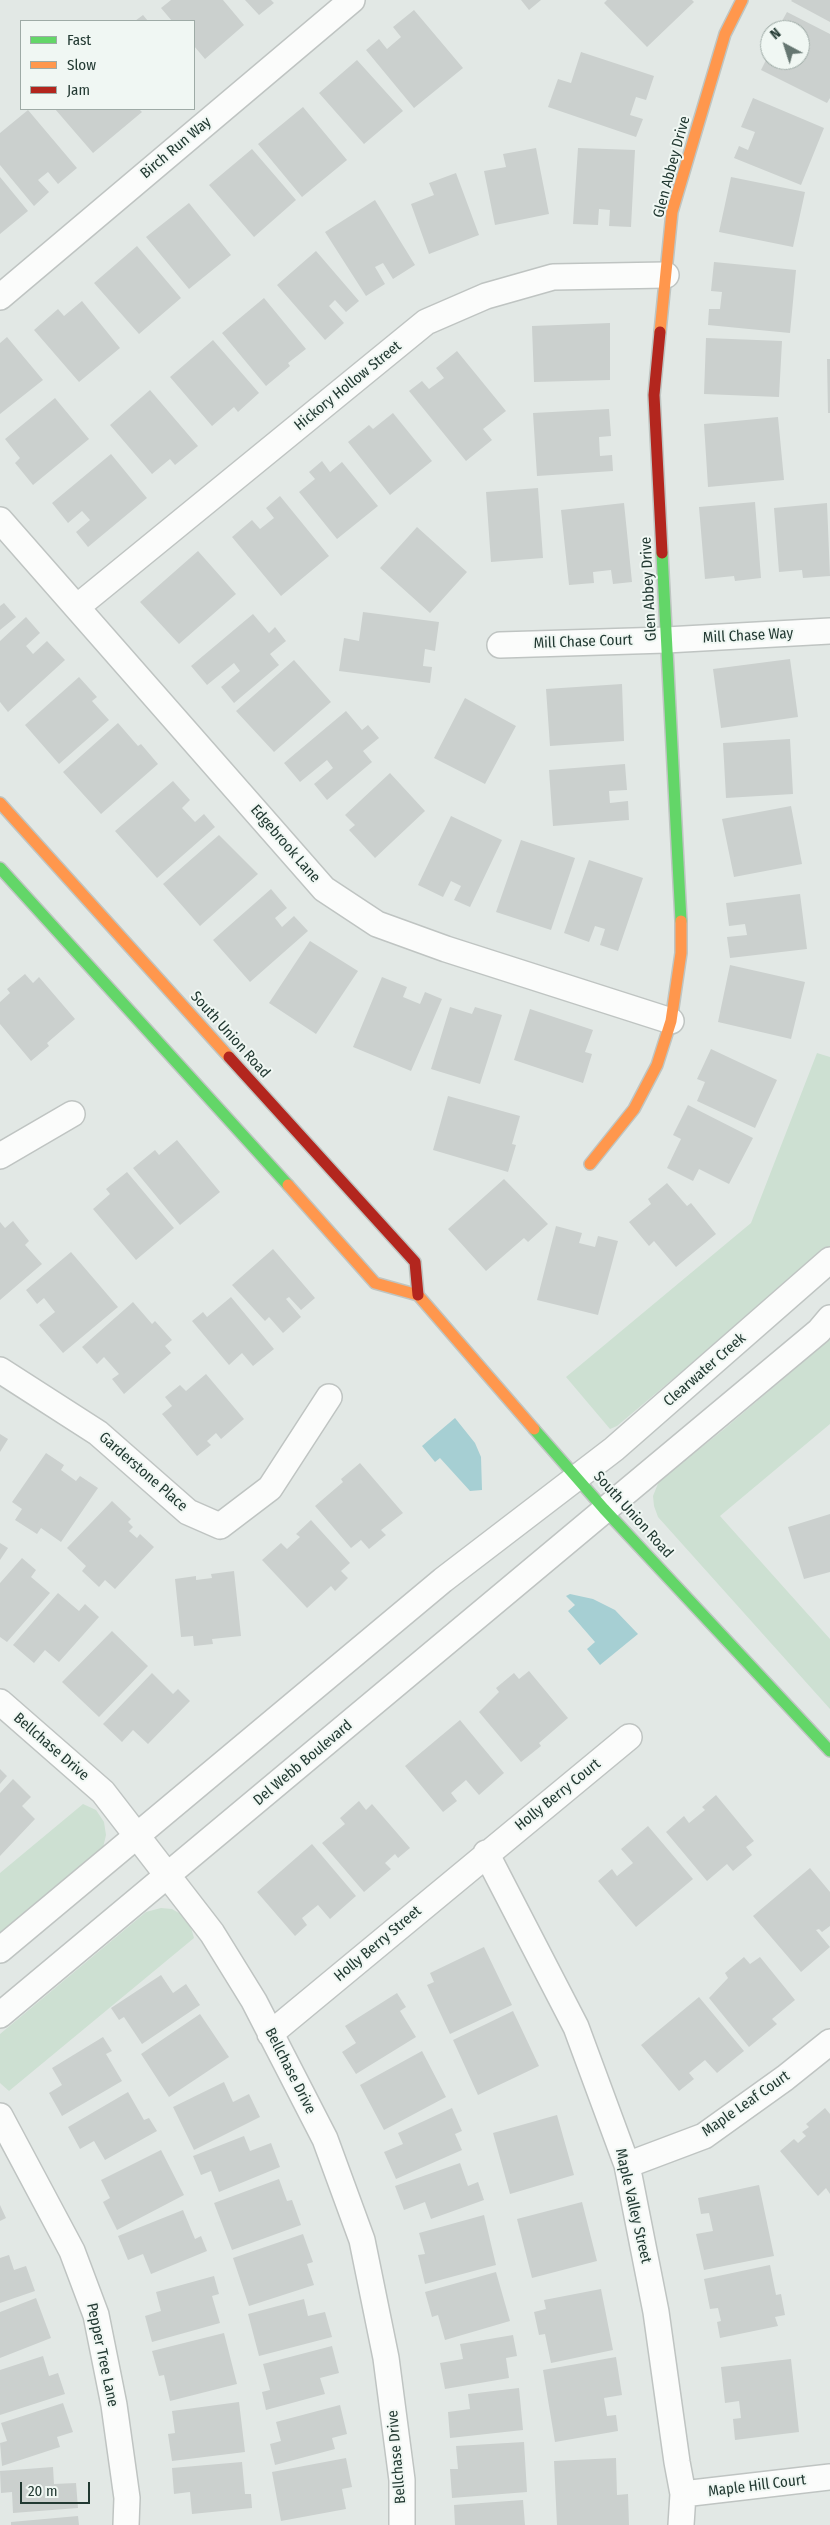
<!DOCTYPE html>
<html>
<head>
<meta charset="utf-8">
<style>
	body { margin:0 }
	#map { position:relative; width:830px; height:2525px; overflow:hidden; background:#e2e8e5; font-family:"Fira Sans Condensed",sans-serif }
	canvas { display:block }
	.legend { position:absolute; left:20px; top:20px; width:175px; height:90px; box-sizing:border-box; background:#f0f7f3; border:1px solid #9eaba6; margin:0; padding:6px 9px; list-style:none; font-size:15px; color:#223932 }
	.legend li { display:flex; align-items:center; gap:10px; height:25px }
	.legend b { width:25px; border:1px solid #9eaba6 }
	.north { position:absolute; left:760px; top:20px; width:50px; height:50px; box-sizing:border-box; background:#f0f7f3; border:1px solid #9eaba6; border-radius:50%; rotate:320deg; font-size:14px; font-weight:700; line-height:20px; text-align:center; color:#223932 }
	.north::after { content:''; display:block; margin:auto; width:18px; height:22px; background:#657671; clip-path:polygon(50% 0,100% 100%,50% 72%,0 100%) }
	.scale { position:absolute; left:20px; top:2482px; width:70px; height:22px; box-sizing:border-box; border:2px solid #223932; border-top:0; padding-left:6px; font-size:15px; line-height:18px; white-space:nowrap; color:#223932; -webkit-text-stroke:4px #f0f7f3; paint-order:stroke }
</style>
</head>
<body>
<div id="map">
<canvas width="830" height="2525"></canvas>
<ul class="legend">
<li><b style="height:6px;background:#63d668"></b>Fast</li>
<li><b style="height:6px;background:#ff974d"></b>Slow</li>
<li><b style="height:6px;background:#b3261e"></b>Jam</li>
</ul>
<div class="north">N</div>
<div class="scale">20 m</div>
</div>
<script>
const g = document.querySelector('canvas').getContext('2d');
g.lineJoin = 'round';
function fillPath(path, color) { g.fillStyle = color; g.fill(path, 'evenodd'); }
const toPath = rows => new Path2D(rows.map(r => 'M' + r).join(''));
function stroke(path, color, width, dash) { g.strokeStyle = color; g.lineWidth = width; g.lineCap = dash ? 'butt' : 'round'; g.setLineDash(dash || []); g.stroke(path); }
function drawText(font, color, halo, rows, align = 'center') {
  g.font = font + ' "Fira Sans Condensed",sans-serif'; g.lineWidth = 4; g.setLineDash([]); g.textBaseline = 'middle'; g.strokeStyle = halo; g.fillStyle = color; for (const [text, x, y, turn = 0] of rows) {
    g.save(); g.translate(x, y); g.rotate((+turn || 0) * Math.PI / 180); g.textAlign = isNaN(turn) ? turn : align; if (halo) g.strokeText(text, 0, 0); g.fillText(text, 0, 0); g.restore();
  }
}
fillPath(toPath([
	[817,1053,830,1057,830,1247,617,1426,610,1429,566,1377,751,1223],
	[830,1339,830,1424,720,1516,830,1639,830,1709,658,1517,654,1506,653,1496,659,1481,723,1430],
	[83,1804,96,1810,104,1822,106,1835,102,1852,0,1938,0,1873],
	[161,1908,172,1909,184,1916,190,1924,194,1938,9,2091,0,2083,0,2034,146,1912]
]), '#cde0d2');
fillPath(toPath([
	[455,1418,475,1443,481,1457,482,1490,470,1491,440,1458,435,1462,422,1446],
	[570,1594,593,1599,615,1610,638,1634,600,1665,587,1649,595,1642,568,1611,575,1605,566,1596]
]), '#a6cfd3');
fillPath(toPath([
	[171,0,223,0,244,25,205,59,194,46,194,21,172,21,161,8],
	[245,0,271,0,274,3,259,15],
	[521,0,541,0,529,10],
	[607,0,692,0,694,2,647,47,604,3],
	[792,0,830,0,830,22,791,1],
	[414,10,463,68,414,108,366,50,379,39,387,49,401,37,393,27],
	[787,12,830,34,830,98,827,103,761,70,770,52,770,60,800,60,800,30,777,30],
	[143,15,148,21,135,21],
	[581,52,654,76,646,100,636,97,630,115,643,119,636,137,548,107,558,79,571,83],
	[357,60,403,111,364,144,319,93],
	[753,98,824,128,801,185,734,158,739,146,748,150,755,132,741,127],
	[303,107,347,160,302,197,258,144],
	[55,109,139,109,142,112,93,153],
	[28,110,77,168,58,184,48,172,38,180,49,192,34,206,0,165,0,133],
	[536,148,549,214,495,225,484,171,506,167,503,154],
	[578,148,635,150,631,227,609,226,610,210,599,209,598,225,573,224],
	[252,149,296,200,254,237,209,185],
	[456,173,479,235,429,254,411,204,434,195,429,183],
	[0,177,28,211,0,234],
	[731,177,805,192,793,247,719,232],
	[375,200,415,265,393,279,383,263,375,267,385,284,366,296,325,232],
	[189,203,231,255,189,289,146,237],
	[137,246,181,298,139,334,94,283],
	[316,251,359,301,346,312,335,300,329,306,344,323,325,340,277,285],
	[714,262,796,270,790,333,708,325,709,309,720,309,722,292,711,291],
	[264,298,306,349,288,363,290,366,266,386,222,333],
	[82,301,120,348,79,382,34,330,58,309,64,316],
	[610,323,610,380,534,382,532,326],
	[7,337,43,380,0,414,0,343],
	[706,338,782,341,779,397,704,394],
	[213,340,259,393,238,412,234,407,212,426,170,377],
	[457,351,506,411,483,429,492,440,466,461,409,391,422,381,429,389,444,378,436,368],
	[827,359,830,359,830,413,828,413],
	[150,390,198,446,175,465,170,459,152,474,110,425],
	[55,398,89,439,33,485,15,463,20,458,5,439],
	[609,409,611,436,599,437,600,456,612,455,613,471,537,476,533,413],
	[393,413,432,461,390,495,348,442,369,425,373,429],
	[778,417,784,480,708,487,704,424],
	[111,454,147,498,88,547,76,532,90,520,82,511,68,523,52,503],
	[322,461,330,472,342,462,378,506,337,539,299,492,315,479,309,472],
	[538,488,543,558,491,562,486,492],
	[280,496,329,556,281,596,232,537,252,520,260,529,274,518,266,508],
	[755,502,761,578,735,581,734,576,705,579,699,507],
	[624,503,632,582,613,584,611,570,593,572,594,583,569,585,561,510],
	[827,503,830,576,803,578,802,570,779,572,774,508],
	[417,527,467,572,430,613,380,568],
	[198,551,236,594,179,644,140,602],
	[4,603,16,617,0,630,0,606],
	[363,612,439,622,435,651,425,649,423,666,432,667,430,683,339,671,344,638,359,641],
	[253,614,269,633,275,627,286,641,270,654,279,665,234,703,221,687,240,671,234,663,207,685,191,666],
	[26,617,40,633,26,646,33,654,47,641,65,660,8,712,0,702,0,641],
	[790,659,798,717,721,728,713,669],
	[294,660,331,702,274,752,236,711],
	[79,677,97,697,92,701,109,720,59,764,25,725],
	[622,684,624,741,550,746,546,689],
	[465,698,516,726,485,784,434,758],
	[346,711,362,730,368,725,379,738,363,751,372,762,327,800,314,784,333,768,327,760,300,782,284,763],
	[118,723,138,746,141,744,158,764,101,814,63,772],
	[790,739,793,794,726,798,723,743],
	[625,764,627,790,609,791,610,803,628,801,629,820,553,826,549,770],
	[390,773,425,811,375,858,349,830,355,825,345,815],
	[173,781,190,800,182,808,195,822,204,814,215,827,157,878,115,831],
	[791,806,802,864,734,877,722,819],
	[451,816,502,840,470,907,454,900,461,886,451,881,443,897,418,885],
	[219,835,258,874,200,926,163,884],
	[521,840,575,858,551,930,496,912],
	[589,860,643,878,618,951,600,945,605,929,595,926,589,942,564,933],
	[271,889,287,908,275,918,282,927,294,916,308,931,250,982,213,940],
	[800,894,807,949,730,958,727,937,747,935,745,924,729,926,726,903],
	[310,941,358,971,316,1034,269,1003],
	[730,965,805,982,791,1039,718,1022],
	[25,974,33,983,39,977,75,1019,47,1043,49,1046,31,1061,0,1024,0,1002,10,993,7,989],
	[382,977,407,987,403,997,420,1004,425,992,442,999,411,1071,353,1047],
	[450,1007,472,1014,475,1007,502,1015,480,1084,431,1069],
	[530,1009,593,1030,585,1052,592,1054,583,1083,514,1060],
	[711,1049,777,1080,755,1128,697,1101,705,1082,697,1079],
	[448,1096,520,1116,512,1144,516,1145,508,1172,433,1150],
	[688,1105,753,1138,729,1184,699,1169,693,1181,667,1168,681,1139,673,1135],
	[177,1140,220,1192,180,1225,133,1168,155,1150,159,1155],
	[127,1172,174,1228,136,1260,93,1209,110,1194,106,1189],
	[504,1179,548,1224,528,1242,524,1238,486,1271,448,1229],
	[667,1183,687,1206,691,1203,716,1234,676,1267,654,1241,649,1246,629,1222,651,1204,648,1199],
	[13,1221,29,1241,25,1245,42,1264,0,1300,0,1222,5,1228],
	[556,1226,582,1233,579,1243,595,1247,598,1236,618,1241,598,1315,537,1300],
	[273,1249,315,1298,301,1310,289,1297,286,1299,301,1317,283,1333,269,1317,265,1321,232,1285],
	[71,1252,118,1307,63,1353,39,1325,55,1312,44,1298,37,1304,26,1290],
	[231,1297,274,1349,253,1366,242,1353,229,1365,192,1321,203,1312,207,1317],
	[133,1302,152,1324,155,1321,172,1340,165,1346,171,1353,124,1394,112,1379,119,1374,104,1357,97,1364,82,1347],
	[206,1374,244,1419,221,1439,216,1433,207,1441,211,1445,197,1456,162,1414,172,1406,165,1397,180,1385,186,1391],
	[0,1434,8,1439,0,1452],
	[46,1453,64,1465,61,1470,76,1481,80,1476,98,1488,61,1542,41,1528,37,1534,15,1520,22,1509,12,1502],
	[360,1463,403,1513,381,1530,386,1535,369,1549,361,1540,351,1548,315,1506,343,1482,341,1479],
	[112,1501,131,1519,128,1522,133,1527,129,1531,137,1538,140,1534,154,1547,115,1589,105,1580,99,1587,82,1571,86,1566,67,1548],
	[830,1514,830,1572,804,1579,788,1527],
	[311,1520,350,1563,341,1571,348,1578,335,1591,331,1586,307,1608,262,1560,281,1543,287,1549,300,1537,296,1534],
	[0,1543,8,1548,0,1560],
	[22,1558,36,1570,31,1577,50,1593,7,1642,0,1637,0,1583],
	[234,1571,241,1636,212,1639,213,1644,194,1646,193,1636,181,1637,175,1579,196,1576,196,1580,212,1578,211,1574],
	[58,1593,79,1611,85,1604,99,1617,59,1662,45,1650,34,1663,13,1645],
	[112,1631,148,1666,99,1717,62,1682],
	[529,1671,568,1718,539,1743,541,1746,521,1762,479,1712,499,1692,496,1688,514,1673,519,1679],
	[152,1673,173,1694,178,1689,190,1701,148,1744,133,1730,122,1742,103,1724],
	[460,1720,504,1773,479,1795,466,1780,451,1793,457,1801,443,1812,405,1766],
	[0,1769,7,1776,0,1784],
	[13,1779,31,1797,22,1806,35,1819,0,1856,0,1793],
	[716,1795,754,1841,746,1847,752,1855,733,1871,727,1864,707,1881,666,1832,684,1816,689,1823,705,1810,702,1807],
	[359,1801,366,1810,372,1804,410,1848,398,1858,395,1854,385,1863,391,1869,364,1892,322,1843,345,1824,340,1818],
	[648,1826,693,1879,636,1927,598,1881,612,1869,617,1876,633,1863,621,1849],
	[312,1844,356,1896,330,1919,318,1905,302,1918,307,1925,295,1936,257,1892],
	[810,1868,830,1892,830,1926,822,1932,819,1929,816,1930,830,1947,801,1972,753,1916],
	[484,1947,512,2005,450,2034,427,1985,434,1982,430,1973],
	[744,1957,750,1964,760,1957,795,2000,772,2019,777,2024,749,2047,709,1998,728,1978,725,1973],
	[161,1975,173,1993,186,1984,200,2005,142,2044,124,2017,119,2020,111,2008],
	[397,1993,406,2007,400,2011,416,2037,356,2074,342,2052,356,2043,345,2026],
	[699,1997,744,2051,717,2073,705,2060,689,2073,694,2079,679,2091,641,2045],
	[513,2011,539,2066,478,2095,453,2040],
	[200,2014,229,2057,169,2097,141,2054],
	[103,2037,112,2051,106,2054,122,2081,62,2116,49,2093,62,2085,52,2068],
	[422,2051,446,2097,384,2130,360,2085],
	[224,2082,233,2102,249,2094,260,2117,194,2150,173,2107],
	[128,2092,144,2120,149,2118,157,2131,105,2160,94,2141,80,2149,68,2127],
	[452,2108,462,2131,455,2134,462,2150,396,2179,384,2152,403,2144,398,2133],
	[825,2108,830,2114,830,2194,826,2188,818,2196,780,2151,794,2139,798,2143,806,2136,802,2132,809,2127,806,2124],
	[557,2115,574,2175,510,2194,493,2133],
	[244,2136,250,2151,271,2143,280,2167,219,2192,211,2171,201,2175,193,2156],
	[161,2150,184,2195,117,2230,103,2202,110,2198,101,2180],
	[460,2163,468,2186,478,2182,484,2200,431,2219,425,2202,404,2210,395,2186],
	[279,2179,287,2201,292,2200,301,2225,232,2250,214,2203],
	[759,2185,774,2256,704,2270,696,2234,713,2231,709,2213,701,2214,698,2198],
	[582,2202,597,2261,532,2278,517,2219],
	[0,2205,6,2218,0,2221],
	[183,2210,195,2239,201,2236,207,2251,151,2274,143,2254,128,2260,118,2236],
	[484,2215,496,2265,425,2284,418,2255,425,2254,419,2233],
	[303,2234,313,2262,307,2264,314,2285,249,2306,233,2258],
	[9,2255,14,2270,26,2266,35,2291,0,2303,0,2258],
	[770,2265,776,2295,781,2294,785,2315,775,2317,778,2326,720,2338,717,2322,721,2321,718,2308,710,2309,704,2279],
	[496,2272,510,2321,445,2340,438,2315,432,2317,425,2292],
	[214,2276,219,2294,212,2296,220,2323,152,2342,145,2316,161,2311,156,2292],
	[601,2289,613,2350,551,2363,545,2334,539,2335,534,2312,546,2309,544,2300],
	[36,2298,51,2338,0,2358,0,2312],
	[304,2299,308,2316,325,2312,332,2337,259,2356,248,2314],
	[224,2333,237,2384,170,2401,164,2375,159,2376,152,2351],
	[513,2335,517,2356,506,2358,509,2378,445,2389,440,2363,463,2359,460,2344],
	[332,2346,339,2373,320,2378,325,2394,266,2410,262,2392,270,2390,263,2364],
	[43,2356,49,2376,58,2373,65,2394,0,2415,0,2370],
	[616,2357,622,2395,604,2398,607,2416,616,2415,618,2431,555,2442,543,2370],
	[791,2359,799,2432,735,2440,733,2419,741,2418,739,2401,725,2403,721,2367],
	[519,2388,523,2430,450,2438,448,2412,470,2409,468,2394],
	[239,2402,245,2452,172,2461,168,2434,175,2433,172,2411],
	[63,2403,73,2432,57,2437,60,2447,2,2466,0,2443,7,2441,1,2423],
	[340,2405,347,2434,332,2438,335,2449,275,2465,270,2444,281,2441,276,2422],
	[524,2442,527,2492,452,2498,450,2469,458,2469,456,2446],
	[346,2458,352,2487,342,2489,346,2509,281,2521,272,2472],
	[616,2458,617,2495,628,2494,629,2525,557,2525,554,2461],
	[242,2462,245,2494,251,2494,252,2508,192,2514,190,2492,174,2494,172,2468],
	[53,2467,54,2484,76,2483,78,2508,13,2513,12,2492,1,2493,0,2471],
	[523,2500,525,2525,455,2525,454,2505],
	[78,2516,79,2525,11,2525,11,2522]
]), '#cbd0ce');
const street = toPath([
	[0,297,352,0],
	[0,520,324,889,377,924,446,949,671,1021],
	[77,607,426,322,486,296,553,277,666,275],
	[500,645,666,640,830,631],
	[0,1156,72,1114],
	[0,1370,98,1433,188,1512,220,1526,270,1488,329,1397],
	[0,1702,103,1792,212,1933,254,2001,325,2139,362,2240,386,2358,402,2480,402,2525],
	[486,1853,576,2027,627,2165,656,2312,677,2462,683,2494,681,2525],
	[0,1950,443,1580,614,1449,830,1260],
	[0,2015,819,1331,830,1318],
	[270,2034,629,1737],
	[0,2116,72,2251,96,2315,114,2405,127,2498,126,2525],
	[627,2165,704,2136,785,2078,830,2042],
	[683,2494,830,2477]
]);
const fast = toPath([
	[662,553,681,921],
	[0,868,288,1185],
	[534,1429,604,1509,830,1751]
]);
const slow = toPath([
	[660,332,672,212,725,34,742,0],
	[0,803,229,1057],
	[590,1164,634,1109,657,1065,671,1021,681,953,681,921],
	[288,1185,375,1283,418,1295,534,1429]
]);
const jam = toPath([
	[660,332,654,395,662,553],
	[229,1057,415,1262,418,1295]
]);
stroke(street, '#bfc4c2', 28);
stroke(fast, '#bfc5c2', 14);
stroke(slow, '#bfc5c2', 14);
stroke(jam, '#bfc5c2', 14);
stroke(street, '#fbfcfb', 25);
stroke(fast, '#63d668', 11);
stroke(slow, '#ff974d', 11);
stroke(jam, '#b3261e', 11);
drawText('15px', '#223932', '#f0f7f3', [
	["Birch Run Way",176,148,-40],
	["Glen Abbey Drive",672,167,-75],
	["Hickory Hollow Street",348,386,-39],
	["Glen Abbey Drive",649,589,-93],
	["Mill Chase Way",748,636,-3],
	["Mill Chase Court",583,642,-2],
	["Edgebrook Lane",285,844,49],
	["South Union Road",230,1035,48],
	["Clearwater Creek",705,1370,-41],
	["Garderstone Place",143,1472,41],
	["South Union Road",633,1515,48],
	["Bellchase Drive",51,1747,41],
	["Del Webb Boulevard",303,1763,-40],
	["Holly Berry Court",558,1795,-39],
	["Holly Berry Street",378,1944,-40],
	["Bellchase Drive",290,2071,63],
	["Maple Leaf Court",746,2104,-35],
	["Maple Valley Street",633,2206,77],
	["Pepper Tree Lane",102,2355,78],
	["Bellchase Drive",397,2457,-95],
	["Maple Hill Court",757,2486,-7]
]);
</script>
</body>
</html>
